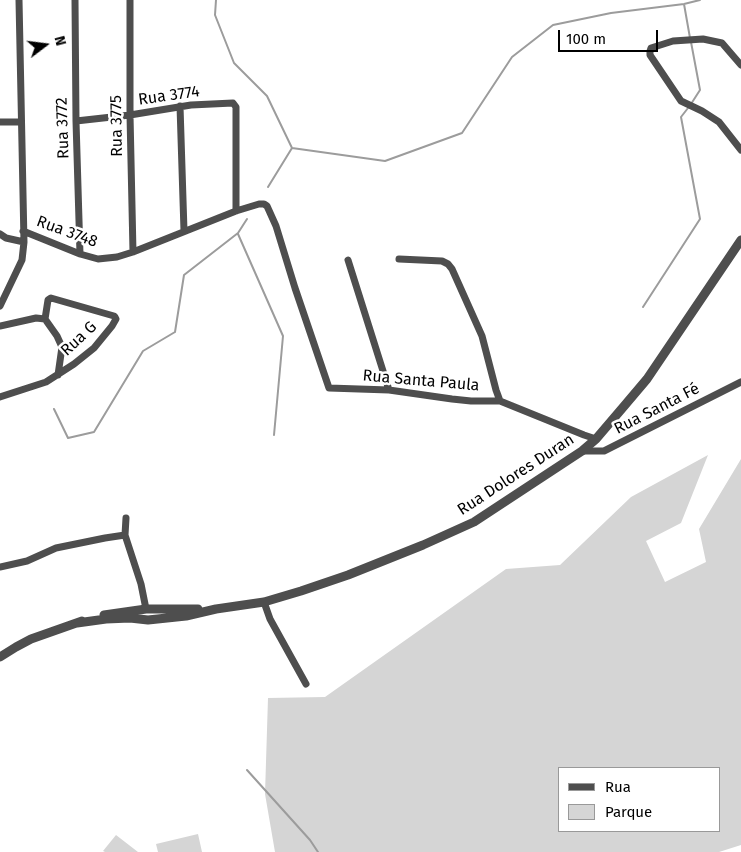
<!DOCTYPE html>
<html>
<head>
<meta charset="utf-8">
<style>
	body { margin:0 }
	#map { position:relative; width:741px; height:852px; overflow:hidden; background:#fff; font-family:"Fira Sans",sans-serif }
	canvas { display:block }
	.legend { position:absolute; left:558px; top:767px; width:162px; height:65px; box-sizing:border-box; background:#fff; border:1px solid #999; margin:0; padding:6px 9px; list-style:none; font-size:15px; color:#000 }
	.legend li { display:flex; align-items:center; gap:10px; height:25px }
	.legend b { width:25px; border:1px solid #999 }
	.north { position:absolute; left:20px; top:20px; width:50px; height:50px; -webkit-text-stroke:4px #fff; paint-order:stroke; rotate:75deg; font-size:14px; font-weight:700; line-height:20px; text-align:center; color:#000 }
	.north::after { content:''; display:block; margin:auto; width:18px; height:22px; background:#000; clip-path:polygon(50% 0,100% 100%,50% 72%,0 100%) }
	.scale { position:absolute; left:558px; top:30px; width:100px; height:22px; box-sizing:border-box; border:2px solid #000; border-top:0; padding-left:6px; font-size:15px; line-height:18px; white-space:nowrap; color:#000; -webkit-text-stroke:4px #fff; paint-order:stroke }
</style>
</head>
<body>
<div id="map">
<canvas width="741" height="852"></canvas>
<ul class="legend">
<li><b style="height:6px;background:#4e4e4e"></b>Rua</li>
<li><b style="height:14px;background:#d5d5d5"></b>Parque</li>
</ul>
<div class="north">N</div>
<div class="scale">100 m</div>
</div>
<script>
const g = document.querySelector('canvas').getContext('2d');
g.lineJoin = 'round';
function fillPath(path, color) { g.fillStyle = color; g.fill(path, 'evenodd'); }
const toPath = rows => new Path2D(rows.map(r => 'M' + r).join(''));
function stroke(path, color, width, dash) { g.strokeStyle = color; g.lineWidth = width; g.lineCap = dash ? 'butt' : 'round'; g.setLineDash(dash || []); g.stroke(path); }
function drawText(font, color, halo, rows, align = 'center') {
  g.font = font + ' "Fira Sans",sans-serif'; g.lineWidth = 5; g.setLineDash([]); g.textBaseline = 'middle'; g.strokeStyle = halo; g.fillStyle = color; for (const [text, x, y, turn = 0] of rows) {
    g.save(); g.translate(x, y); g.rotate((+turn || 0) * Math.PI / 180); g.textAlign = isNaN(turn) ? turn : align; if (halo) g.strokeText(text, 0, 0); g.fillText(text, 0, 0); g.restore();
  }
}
fillPath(toPath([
	[708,455,681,523,646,541,665,582,706,562,699,529,741,459,741,845,719,852,275,852,265,794,268,698,325,697,506,569,560,565,631,497],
	[720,768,720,831,560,831,560,768],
	[198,834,202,852,158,852,156,844],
	[116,835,138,852,105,852,103,851]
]), '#d5d5d5');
stroke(toPath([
	[216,0,215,15,234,63,267,96,292,148],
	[684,4,690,38],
	[691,104,700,90,691,42],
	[268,187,292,148,385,161,462,133,512,57,553,25,611,13,684,4,700,0],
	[238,234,283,336,274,435],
	[643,307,700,219,681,117,688,108],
	[54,409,68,438,94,432,143,351,175,332,184,275,238,233,247,219],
	[247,770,310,840,318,852]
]), '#9c9c9c', 2);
stroke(toPath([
	[75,0,76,121,80,254],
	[130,0,130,115,133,252],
	[741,65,722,43,703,39,673,41,651,48,650,51,650,55,681,101,702,111,719,122,741,150],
	[180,106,184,231],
	[76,121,130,115,191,105,233,103,236,107,236,211],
	[0,122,21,122],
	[23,231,80,254,98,259,117,257,133,252,236,211,259,204,264,204,267,206,276,226,295,288,329,388,389,390,452,399,471,401,500,401,584,435,596,439],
	[0,234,6,238,24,242,19,0],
	[399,259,442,261,448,264,452,269,482,336,496,390,500,401],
	[348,260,389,390],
	[0,306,22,260,24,242],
	[0,326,36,318,45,319,57,336,62,347,58,375],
	[0,397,46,382,74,364,94,348,112,326,116,319,115,317,114,316,51,298,48,300,45,319],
	[582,451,604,451,741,382],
	[126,518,125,535,141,584,146,609],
	[0,567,27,561,56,548,105,538,125,535],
	[264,602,270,619,306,684]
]), '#4e4e4e', 7);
stroke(toPath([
	[104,615,146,609,198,609],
	[77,623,106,619,130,618,148,620,186,616,216,609,264,602,301,591,348,575,423,545,474,522,582,451,596,439,625,405,647,379,741,240],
	[0,657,16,647,31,639,82,621]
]), '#4e4e4e', 9);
drawText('16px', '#000', '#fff', [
	["Rua 3774",169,96,-8],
	["Rua 3775",117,126,-91],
	["Rua 3772",63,128,-92],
	["Rua 3748",67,232,20],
	["Rua G",79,339,-43],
	["Rua Santa Paula",421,381,5],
	["Rua Santa Fé",657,409,-27],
	["Rua Dolores Duran",516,475,-33]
]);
</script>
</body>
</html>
